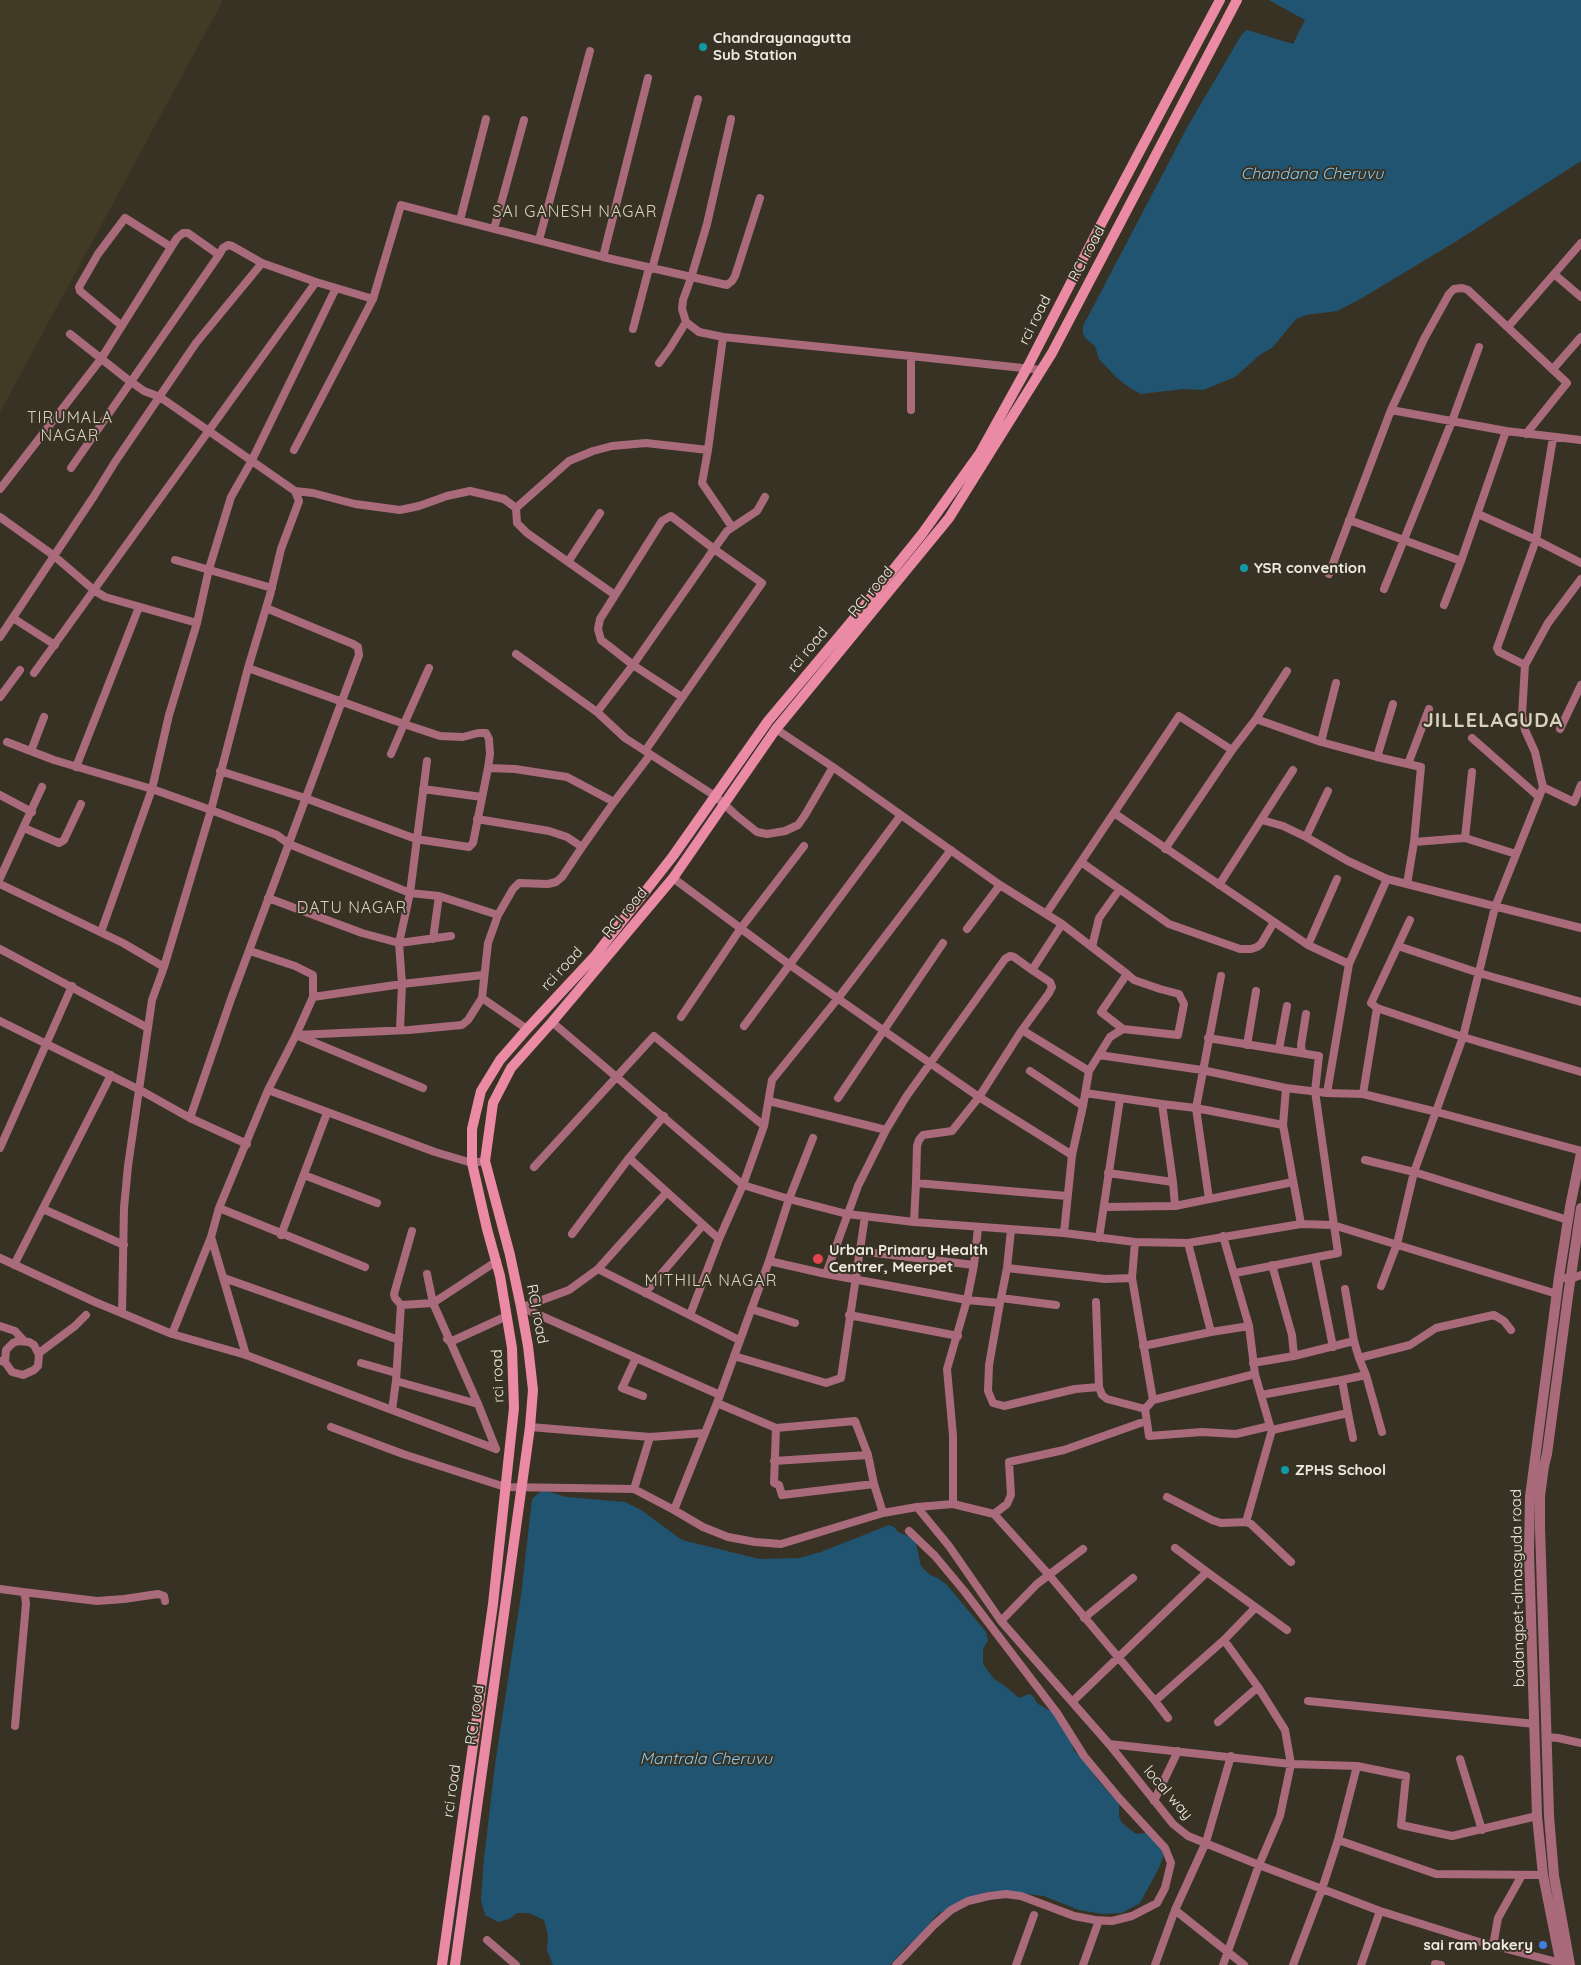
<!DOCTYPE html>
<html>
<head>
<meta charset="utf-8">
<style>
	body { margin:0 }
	canvas { display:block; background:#383224 }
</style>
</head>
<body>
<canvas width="1581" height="1965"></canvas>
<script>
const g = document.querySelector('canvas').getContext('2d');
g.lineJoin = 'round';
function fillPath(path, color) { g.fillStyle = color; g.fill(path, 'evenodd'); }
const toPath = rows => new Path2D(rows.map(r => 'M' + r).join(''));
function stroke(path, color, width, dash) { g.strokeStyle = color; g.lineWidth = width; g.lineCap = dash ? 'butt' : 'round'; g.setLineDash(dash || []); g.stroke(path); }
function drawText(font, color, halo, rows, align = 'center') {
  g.font = font + ' Quicksand,sans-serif'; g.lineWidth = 4; g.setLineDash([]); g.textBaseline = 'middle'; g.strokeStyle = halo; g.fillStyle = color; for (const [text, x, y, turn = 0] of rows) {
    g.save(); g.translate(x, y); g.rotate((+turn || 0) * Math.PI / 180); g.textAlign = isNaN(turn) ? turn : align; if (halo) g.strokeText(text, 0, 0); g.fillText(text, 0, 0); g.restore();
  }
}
fillPath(toPath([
	[0,0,223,0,0,412]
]), '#433a26');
fillPath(toPath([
	[1269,0,1581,0,1581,161,1455,242,1362,298,1337,311,1306,315,1296,319,1272,348,1261,354,1235,377,1203,390,1184,389,1141,394,1130,388,1117,378,1099,359,1095,346,1086,339,1083,333,1083,326,1189,124,1242,34,1247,30,1293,44,1305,20],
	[546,1491,566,1497,625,1502,641,1510,682,1540,759,1559,799,1558,821,1552,889,1525,894,1527,898,1532,915,1539,921,1566,930,1575,938,1578,947,1585,986,1632,988,1640,983,1649,983,1664,994,1679,1005,1686,1019,1698,1029,1694,1032,1695,1038,1704,1054,1713,1071,1740,1074,1751,1084,1758,1097,1779,1119,1804,1119,1817,1122,1823,1136,1834,1147,1833,1162,1848,1163,1857,1159,1868,1140,1903,1122,1913,1103,1914,1079,1910,1044,1896,1005,1891,987,1892,970,1897,938,1914,917,1938,906,1947,890,1965,553,1965,547,1950,548,1935,544,1920,529,1913,517,1913,509,1919,498,1922,485,1915,481,1900,484,1858,495,1765,521,1595,532,1499,540,1492]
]), '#205470');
stroke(toPath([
	[731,119,707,224,691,278,683,300,682,309,686,322,699,332,723,337,911,356],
	[460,220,486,119],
	[494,229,524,120],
	[539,240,590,51],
	[603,257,648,78],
	[652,269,698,99],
	[1554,274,1581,297],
	[122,326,80,291,79,287,98,254,125,218,171,247],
	[1508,327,1581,243],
	[633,329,649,268],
	[70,334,127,379,144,391,160,397,295,491,299,501,281,549,270,595,248,668,211,810,164,967,152,1000,128,1166,124,1208,122,1313],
	[723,337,708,450,702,483,732,527],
	[659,363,670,348,686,322],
	[1553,369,1581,337],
	[911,410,911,356,1041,370],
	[1391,410,1424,339,1449,294,1454,289,1462,288,1468,290,1567,383,1526,434],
	[294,450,373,299,401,205,603,257,727,285,732,281,735,276,760,198],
	[71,468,219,255],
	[0,489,101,359,177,238,183,233,188,233,219,255,223,248,228,245,232,246,262,263,316,282,373,299],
	[295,491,313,493,355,504,400,510,419,506,447,496,470,491,504,499,516,508],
	[1478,514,1536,540,1581,563],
	[0,517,53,555,95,591,105,597,197,623],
	[1349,520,1461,561,1506,431],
	[175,560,272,588],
	[568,562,600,513],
	[1329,574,1391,410,1506,431,1581,440],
	[1384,589,1452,421,1479,347],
	[615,595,527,533,517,523,516,508,569,461,593,451,612,446,646,443,708,450],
	[1444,605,1461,561],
	[13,618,55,645],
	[0,637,94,496,115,462,196,343,262,263],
	[516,654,597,712],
	[1525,665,1499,652,1497,648,1536,540,1553,438],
	[248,668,404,724,429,668],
	[34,673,316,282],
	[0,697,20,670],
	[682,697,633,665,614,650,601,640,598,629,600,619,662,521,671,516,714,549,633,665,597,712,625,738,715,796,737,816,757,832,767,834,785,831,798,825,805,815,833,767],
	[1256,719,1321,742,1377,757,1393,704],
	[776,729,833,767,1000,885,1062,924,1127,974,1134,980,1160,989,1179,994,1184,1004,1178,1035,1123,1029,1101,1012,1127,974],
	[1560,729,1581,685],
	[1472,738,1539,797],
	[7,742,54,760,152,789,211,810,277,835,289,844,410,893,439,896,498,915],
	[1321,742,1336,683],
	[31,751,44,717],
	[645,751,762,583,714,549,727,531,757,511,765,497],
	[1377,757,1421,767,1414,842,1407,884],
	[1408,764,1429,709],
	[76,767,139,607],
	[488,768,515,769,567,777,614,802,650,755],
	[220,771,305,798,416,839,469,847,473,843,488,768,490,754,489,739,486,733,478,733,463,737,440,736,404,724,391,754],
	[1543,787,1574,802,1581,785],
	[423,789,482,797],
	[0,795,32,812],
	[1114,813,1308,945,1349,964],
	[477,819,549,831,567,837,582,847,614,802],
	[1262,820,1283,826,1306,837,1348,861,1387,879,1581,928],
	[24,828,59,843,64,840,81,804],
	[1306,837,1328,791],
	[1465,838,1472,772],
	[1414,842,1465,838,1516,854],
	[1165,849,1232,750,1256,719,1287,671],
	[1081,862,1169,924,1240,949,1251,949,1257,947,1261,944,1274,922],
	[0,878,42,787],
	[673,878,790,965,930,1063,979,1097,1072,1155],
	[0,884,123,943,164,967],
	[1219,885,1293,770],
	[268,898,362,933,399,943,410,893,427,761],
	[1046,914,1179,716,1232,750],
	[967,929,1000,885],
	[101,932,152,789,169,715,197,623,209,569,231,497,251,462,336,288],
	[433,939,439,896],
	[1308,945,1337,879],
	[1398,946,1479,973,1581,1002],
	[1092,947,1099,918,1119,890],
	[0,949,148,1028],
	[250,951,295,966,313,975,313,997,296,1035,423,1088],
	[313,997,402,984,483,975],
	[482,998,527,1029],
	[1377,1008,1463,1037,1581,1072],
	[681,1017,741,928,804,846],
	[0,1021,140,1090,190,1118,247,1144],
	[552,1022,743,1185,789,1199,813,1138],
	[744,1026,901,815],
	[400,1030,402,984,399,943,451,936],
	[1022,1030,1089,1071],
	[1208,1038,1319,1056,1315,1091,1338,1253,1235,1273],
	[1247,1045,1256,991],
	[1279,1049,1287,1006],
	[1302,1053,1301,1045,1306,1014],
	[1099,1055,1202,1070,1286,1088,1327,1093,1363,1094,1437,1112,1581,1151],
	[1030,1071,1083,1106],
	[1286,1088,1283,1125,1301,1224],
	[268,1090,435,1152,472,1163,485,1161],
	[1085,1093,1162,1104,1173,1182,1108,1173],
	[1327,1093,1349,964,1387,879],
	[1363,1094,1377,1008,1371,1003,1410,920],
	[838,1098,943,943],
	[769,1101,886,1130],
	[1162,1104,1196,1108,1283,1125],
	[190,1118,231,999,359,655,358,647,353,644,266,608],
	[0,1148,72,986],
	[629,1158,719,1239],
	[1365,1160,1414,1172,1568,1220],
	[534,1167,654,1036,764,1126],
	[304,1175,377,1203],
	[1173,1182,1175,1206],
	[916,1183,917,1146,919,1140,923,1135,952,1131,979,1097,1022,1030,1049,993,1052,987,1050,982,1032,970,1062,924],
	[1209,1199,1196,1108,1221,976],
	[1104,1207,1175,1206,1293,1182],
	[219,1208,365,1267],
	[43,1209,124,1245],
	[914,1222,916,1183,1067,1196],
	[1064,1233,1072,1155,1083,1106,1089,1071,1110,1037,1123,1029],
	[572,1234,629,1158,664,1116],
	[281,1235,327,1113],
	[1223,1236,1249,1326,1255,1374,1261,1395],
	[1099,1238,1120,1099],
	[1135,1242,1132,1278,1153,1400,1145,1409,1149,1436,1202,1432,1236,1434,1270,1426,1272,1430,1348,1413,1342,1380,1366,1375,1359,1358,1410,1345,1436,1328,1489,1316,1494,1315,1504,1321,1511,1330],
	[1188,1243,1211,1332],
	[859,1251,974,1265],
	[0,1258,95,1302,172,1334,246,1355,392,1410,396,1381,401,1305,433,1303,497,1261],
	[1315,1258,1333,1347],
	[769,1261,826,1274,858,1186,886,1130,906,1097,1005,959,1010,956,1014,957,1032,970],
	[14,1265,111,1075],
	[1272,1265,1292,1335,1294,1356],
	[1007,1268,1105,1279,1132,1278],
	[598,1269,739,1340],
	[427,1274,433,1303,478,1404,496,1449],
	[826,1274,967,1300,1000,1303,1007,1268,1011,1230],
	[1559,1277,1570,1279,1581,1275],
	[224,1278,399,1340],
	[1381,1286,1397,1244,1414,1172,1463,1037,1495,907,1543,787,1535,752,1525,730,1522,715,1525,665,1548,623,1581,579],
	[1345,1289,1354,1341],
	[645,1293,703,1225],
	[1001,1298,1056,1305],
	[1000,1303,989,1365,988,1391,993,1403,1004,1406,1075,1389,1099,1387,1096,1302],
	[401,1305,395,1298,394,1294,412,1231],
	[521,1307,720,1395],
	[523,1307,569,1290,598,1269,667,1192],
	[751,1309,795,1323],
	[690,1315,719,1239,743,1185,764,1126,772,1080,839,997,951,850],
	[849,1315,958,1336],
	[0,1326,15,1331,24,1341],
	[172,1334,211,1237],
	[447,1339,450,1342,507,1316],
	[1143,1346,1211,1332,1249,1326],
	[39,1353,75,1326,86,1315],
	[246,1355,211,1237,219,1208,268,1090,296,1035,409,1030,462,1025,468,1020,482,998,488,943,498,915,513,889,519,883,548,884,556,882,562,877,582,847],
	[734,1356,826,1383,841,1378,865,1216],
	[636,1358,622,1388,643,1396],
	[0,1361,5,1362,12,1372,23,1375,34,1370,38,1366,39,1355,34,1345,29,1342,18,1341,13,1343,6,1350,5,1362],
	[361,1363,396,1373],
	[1253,1363,1294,1356,1354,1341,1359,1358],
	[1366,1375,1382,1432],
	[396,1381,478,1404],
	[1099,1387,1102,1395,1107,1399,1145,1409],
	[1153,1400,1255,1374],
	[717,1403,776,1428,855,1421,868,1455,874,1484,883,1513],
	[392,1410,496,1449],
	[1348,1413,1353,1438],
	[1270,1426,1261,1395,1342,1380],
	[331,1427,403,1454,505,1487,634,1489,674,1510,717,1403,769,1261,789,1199,847,1214,914,1222,1064,1233,1135,1242,1188,1243,1301,1224,1333,1225,1557,1294],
	[530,1427,650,1437,704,1433],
	[776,1428,774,1483,779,1485,782,1495,874,1484],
	[774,1461,868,1455],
	[634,1489,650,1437],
	[1167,1497,1212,1520,1221,1523,1246,1522,1251,1524,1291,1562],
	[953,1504,953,1436,947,1369,967,1300,974,1265,978,1228],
	[917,1507,949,1546,1001,1621,1109,1744,1173,1824,1188,1836,1259,1865,1380,1911,1476,1941,1561,1963],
	[674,1510,703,1527,728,1537,755,1542,781,1544,883,1513,917,1507,953,1504,994,1514,1049,1575,1155,1701,1224,1640,1255,1608],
	[994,1514,1007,1504,1011,1495,1009,1462,1064,1450,1146,1421],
	[1246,1522,1272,1430],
	[1175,1548,1207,1572],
	[0,1589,23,1592,25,1596,26,1604,15,1726],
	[23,1592,97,1601,124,1599,158,1594,164,1596,165,1601],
	[1084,1618,1133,1578],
	[1001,1621,1037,1584,1083,1549],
	[1155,1701,1168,1718],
	[1308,1701,1535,1724],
	[1072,1702,1207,1572,1287,1630],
	[1218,1722,1258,1687],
	[1546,1737,1558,1738,1581,1743],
	[1109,1744,1291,1764,1357,1766,1406,1776,1401,1825,1452,1836,1537,1816],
	[1460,1759,1482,1830],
	[1154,1801,1178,1751],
	[1338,1840,1436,1874,1543,1875],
	[1175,1910,1244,1965],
	[487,1940,516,1965],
	[1493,1946,1498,1918,1522,1875],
	[896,1965,934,1925,951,1910,968,1901,989,1896,1006,1894,1021,1896,1074,1916,1095,1920,1112,1921,1132,1916,1157,1903,1165,1888,1171,1863,1165,1848,1119,1798,1084,1756,1057,1713,965,1592,935,1556,909,1531],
	[1016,1965,1034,1915],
	[1083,1965,1097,1926],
	[1155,1965,1175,1910,1206,1842,1231,1756],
	[1223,1965,1259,1865,1280,1816,1291,1764,1285,1730,1258,1687,1224,1640],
	[1293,1965,1322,1889,1338,1840,1357,1766],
	[1361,1965,1380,1911],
	[1435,1965,1435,1964,1441,1965]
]), '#a96b7b', 8);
stroke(toPath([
	[1561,1965,1543,1875,1537,1816,1529,1552,1530,1497,1559,1277,1570,1207,1581,1153],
	[1570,1965,1554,1876,1549,1816,1540,1527,1540,1496,1544,1466,1547,1454,1568,1296,1581,1208]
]), '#a96b7b', 10);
stroke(toPath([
	[442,1965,493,1604,514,1408,512,1348,500,1276,487,1229,472,1163,472,1129,481,1091,500,1060,527,1029,594,957,673,856,768,721,851,622,922,534,980,453,1027,368,1098,230,1220,0],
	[455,1965,530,1427,533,1390,528,1346,521,1307,510,1255,485,1161,493,1103,511,1068,552,1022,673,878,776,729,949,518,1052,353,1237,0]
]), '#eb8aa4', 10);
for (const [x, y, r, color] of [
	[703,47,5,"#0f9aa8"],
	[1244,568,5,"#0f9aa8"],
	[818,1259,6,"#e0444e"],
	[1285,1470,5,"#0f9aa8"],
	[1543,1945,5,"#3f7fe0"]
]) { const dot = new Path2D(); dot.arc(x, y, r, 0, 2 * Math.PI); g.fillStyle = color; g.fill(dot); stroke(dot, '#383224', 2); }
drawText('bold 15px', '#eeeae1', '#383224', [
	["Chandrayanagutta",713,38],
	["Sub Station",713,55],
	["YSR convention",1254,568],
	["Urban Primary Health",829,1250],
	["Centrer, Meerpet",829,1267],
	["ZPHS School",1295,1470],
	["sai ram bakery",1533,1945,"right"]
], 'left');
drawText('15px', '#eeeae1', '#383224', [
	["RCI road",1087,254,-62],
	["rci road",1035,320,-63],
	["RCI road",871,592,-50],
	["rci road",808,650,-50],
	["RCI road",625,913,-50],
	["rci road",562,969,-47],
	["RCI road",537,1314,79],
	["rci road",498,1376,-92],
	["badangpet-almasguda road",1518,1588,-91],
	["RCI road",475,1715,-82],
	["rci road",452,1791,-82],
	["local way",1168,1793,49]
]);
drawText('italic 16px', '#87cbf3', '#383224', [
	["Chandana Cheruvu",1312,174],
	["Mantrala Cheruvu",706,1759]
]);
g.letterSpacing = '1px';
drawText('16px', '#d9d1c0', '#383224', [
	["SAI GANESH NAGAR",575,212],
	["TIRUMALA",70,418],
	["NAGAR",70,436],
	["DATU NAGAR",352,908],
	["MITHILA NAGAR",711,1281]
]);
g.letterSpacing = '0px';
g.letterSpacing = '1px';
drawText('bold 20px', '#d9d1c0', '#383224', [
	["JILLELAGUDA",1493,721]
]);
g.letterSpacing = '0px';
</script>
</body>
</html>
